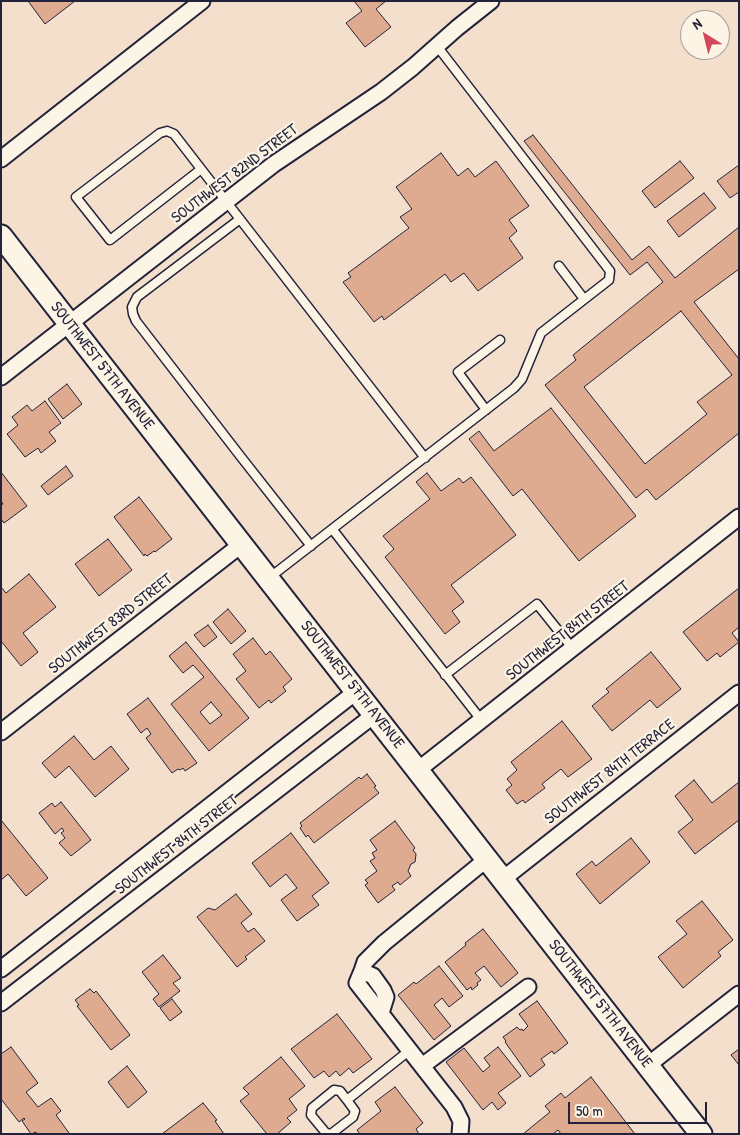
<!DOCTYPE html>
<html>
<head>
<meta charset="utf-8">
<style>
	body { margin:0 }
	#map { position:relative; width:740px; height:1135px; overflow:hidden; background:#f3dfcc; font-family:"Patrick Hand",sans-serif }
	canvas { display:block }
	.frame { position:absolute; inset:0; border:2px solid #22223b; pointer-events:none }
	.north { position:absolute; left:680px; top:10px; width:50px; height:50px; box-sizing:border-box; background:#fcf5e5; border:1px solid #a5a1a1; border-radius:50%; rotate:324deg; font-size:14px; font-weight:700; line-height:20px; text-align:center; color:#22223b }
	.north::after { content:''; display:block; margin:auto; width:18px; height:22px; background:#d1495b; clip-path:polygon(50% 0,100% 100%,50% 72%,0 100%) }
	.scale { position:absolute; left:568px; top:1102px; width:139px; height:22px; box-sizing:border-box; border:2px solid #22223b; border-top:0; padding-left:6px; font-size:15px; line-height:18px; white-space:nowrap; color:#22223b; -webkit-text-stroke:4px #fcf5e5; paint-order:stroke }
</style>
</head>
<body>
<div id="map">
<canvas width="740" height="1135"></canvas>
<div class="frame"></div>
<div class="north">N</div>
<div class="scale">50 m</div>
</div>
<script>
const g = document.querySelector('canvas').getContext('2d');
g.lineJoin = 'round';
function fillPath(path, color) { g.fillStyle = color; g.fill(path, 'evenodd'); }
const toPath = rows => new Path2D(rows.map(r => 'M' + r).join(''));
function stroke(path, color, width, dash) { g.strokeStyle = color; g.lineWidth = width; g.lineCap = dash ? 'butt' : 'round'; g.setLineDash(dash || []); g.stroke(path); }
function drawText(font, color, halo, rows, align = 'center') {
  g.font = font + ' "Patrick Hand",sans-serif'; g.lineWidth = 4.5; g.setLineDash([]); g.textBaseline = 'middle'; g.strokeStyle = halo; g.fillStyle = color; for (const [text, x, y, turn = 0] of rows) {
    g.save(); g.translate(x, y); g.rotate((+turn || 0) * Math.PI / 180); g.textAlign = isNaN(turn) ? turn : align; if (halo) g.strokeText(text, 0, 0); g.fillText(text, 0, 0); g.restore();
  }
}
const building = toPath([
	[28,1,75,1,45,24,28,1],
	[354,1,386,1,376,9,391,27,365,47,346,23,362,11,354,1],
	[533,135,632,260,649,246,675,278,739,227,739,269,694,302,739,359,739,433,656,500,647,489,636,498,545,385,576,360,573,355,663,282,647,262,630,275,524,141,533,135],
	[681,311,732,375,697,402,707,414,645,464,584,387,681,311],
	[441,153,458,176,468,168,475,177,496,161,529,206,509,220,517,231,509,238,523,258,478,291,464,273,451,282,445,274,384,320,382,316,374,322,343,282,351,277,348,273,409,228,400,217,412,209,396,187,441,153],
	[680,161,694,178,655,208,642,191,680,161],
	[739,165,739,192,730,198,717,181,739,165],
	[704,193,716,208,679,237,667,221,704,193],
	[67,384,82,404,63,419,48,399,67,384],
	[45,401,61,423,49,432,56,441,41,453,38,448,25,457,7,434,18,425,12,417,27,405,32,411,45,401],
	[551,408,636,516,579,561,522,489,513,496,469,439,479,431,494,451,551,408],
	[66,466,73,476,48,495,41,486,66,466],
	[1,472,27,506,4,523,1,519,1,505,3,504,1,501,1,472],
	[427,473,441,491,459,478,463,483,471,477,516,535,451,585,464,602,452,611,460,622,445,634,385,557,394,549,383,536,430,499,416,482,427,473],
	[139,497,172,539,155,552,154,551,147,556,145,554,144,556,114,517,139,497],
	[108,539,132,570,99,596,75,564,108,539],
	[29,574,56,607,23,633,38,652,21,666,1,641,1,587,6,593,29,574],
	[739,588,739,627,732,633,739,642,720,657,717,653,707,661,683,632,739,588],
	[228,609,246,631,231,644,213,622,228,609],
	[208,625,217,637,204,647,194,635,208,625],
	[253,638,266,655,270,651,292,679,283,687,286,691,271,703,269,700,259,708,236,679,246,671,233,654,253,638],
	[186,642,249,718,209,751,171,704,204,677,193,665,183,673,169,656,186,642],
	[211,702,222,715,210,724,200,712,211,702],
	[651,652,681,689,657,708,650,700,612,731,592,706,609,692,606,689,651,652],
	[148,698,197,763,185,771,183,768,180,770,178,769,172,773,146,738,151,734,147,728,141,733,127,714,148,698],
	[562,721,592,759,568,777,561,769,542,784,545,788,525,803,523,800,517,804,506,790,512,785,507,779,517,770,511,762,562,721],
	[74,736,94,760,111,746,129,769,95,797,69,766,55,778,42,763,74,736],
	[367,774,376,786,374,787,379,793,314,843,308,835,306,837,300,828,302,826,300,823,359,777,361,779,367,774],
	[694,780,712,803,739,782,739,820,695,854,678,832,693,820,675,796,694,780],
	[61,802,91,840,71,856,59,843,65,838,61,833,64,831,62,828,55,834,39,813,52,803,55,807,61,802],
	[1,820,48,878,26,896,8,874,1,880,1,820],
	[395,821,415,848,413,850,416,854,415,862,411,864,408,871,411,876,400,885,398,882,392,886,395,890,378,903,365,885,368,883,365,880,377,871,370,861,375,858,372,853,377,850,370,840,395,821],
	[291,833,329,883,312,896,319,905,297,921,281,900,297,888,286,874,270,887,252,863,291,833],
	[631,838,650,862,600,904,576,874,592,861,596,866,631,838],
	[236,894,252,914,241,923,248,932,254,928,265,941,245,957,247,959,237,967,197,917,208,908,215,910,236,894],
	[702,901,733,940,718,952,721,956,683,988,658,957,687,934,676,921,702,901],
	[483,929,518,973,501,987,484,966,475,973,481,980,477,983,478,985,472,990,471,987,467,990,445,962,466,945,465,943,483,929],
	[163,955,181,978,173,983,180,991,159,1007,153,999,159,994,142,972,163,955],
	[439,966,463,996,449,1007,442,998,434,1005,451,1026,434,1040,398,995,414,982,416,984,439,966],
	[90,989,94,993,96,991,130,1035,111,1050,77,1006,79,1005,75,1000,90,989],
	[172,999,182,1012,170,1021,160,1008,172,999],
	[537,1001,568,1043,554,1054,552,1051,541,1059,545,1065,530,1077,505,1042,506,1041,503,1037,517,1027,520,1030,522,1029,523,1031,528,1026,519,1014,537,1001],
	[337,1014,372,1059,353,1073,349,1068,340,1076,336,1071,329,1077,324,1071,314,1078,291,1049,337,1014],
	[11,1047,38,1083,26,1092,38,1107,51,1098,61,1111,56,1115,69,1133,68,1134,37,1134,36,1132,31,1134,22,1121,25,1119,24,1118,19,1122,1,1099,1,1054,11,1047],
	[498,1047,521,1076,498,1093,506,1103,498,1110,492,1102,483,1110,446,1062,464,1048,483,1072,490,1066,484,1058,498,1047],
	[739,1049,739,1065,731,1055,739,1049],
	[281,1057,305,1086,289,1099,297,1110,287,1118,291,1122,277,1134,267,1134,240,1101,249,1094,243,1088,281,1057],
	[127,1066,147,1092,128,1108,108,1082,127,1066],
	[591,1077,635,1134,561,1134,558,1130,553,1134,523,1134,550,1112,545,1106,561,1093,565,1098,591,1077],
	[395,1087,423,1123,416,1129,419,1134,360,1134,357,1130,381,1111,375,1102,395,1087],
	[203,1103,217,1120,215,1121,224,1134,162,1134,203,1103]
]);
fillPath(building, '#deab91');
stroke(building, '#22223b', 1);
const service = toPath([
	[200,170,110,240,76,197,160,133,167,131,174,134,425,458],
	[240,219,137,297,132,307,133,314,136,321,241,457,311,546],
	[559,266,584,299],
	[486,410,458,372,500,340],
	[333,530,482,721],
	[269,578,514,388,522,379,541,333,609,280,610,271,437,46],
	[445,675,537,604,573,649],
	[347,1100,340,1091,334,1090,312,1108,311,1115,326,1133,331,1134,353,1117,355,1111,347,1100,410,1050]
]);
const minor = toPath([
	[1,159,202,1],
	[1,377,274,164,381,92,413,67,457,28,491,1],
	[1,732,242,544],
	[418,770,739,517],
	[503,879,739,693],
	[1,969,357,691],
	[362,971,365,962,384,943,487,859],
	[1,1003,374,715],
	[381,1013,386,997,383,990,373,976,362,971,357,983,454,1107,461,1121,460,1134],
	[648,1065,739,994],
	[422,1066,528,987]
]);
const secondary = toPath([
	[1,236,701,1134]
]);
stroke(service, '#22223b', 11);
stroke(minor, '#22223b', 19);
stroke(secondary, '#22223b', 25);
stroke(service, '#fcf5e5', 8);
stroke(minor, '#fcf5e5', 15);
stroke(secondary, '#fcf5e5', 21);
drawText('16px', '#22223b', '#fcf5e5', [
	["SOUTHWEST 82ND STREET",235,174,-37],
	["SOUTHWEST 57TH AVENUE",102,366,52],
	["SOUTHWEST 83RD STREET",111,624,-38],
	["SOUTHWEST 84TH STREET",568,631,-38],
	["SOUTHWEST 57TH AVENUE",352,685,52],
	["SOUTHWEST 84TH TERRACE",610,772,-38],
	["SOUTHWEST 84TH STREET",177,845,-38],
	["SOUTHWEST 57TH AVENUE",600,1004,52]
]);
</script>
</body>
</html>
